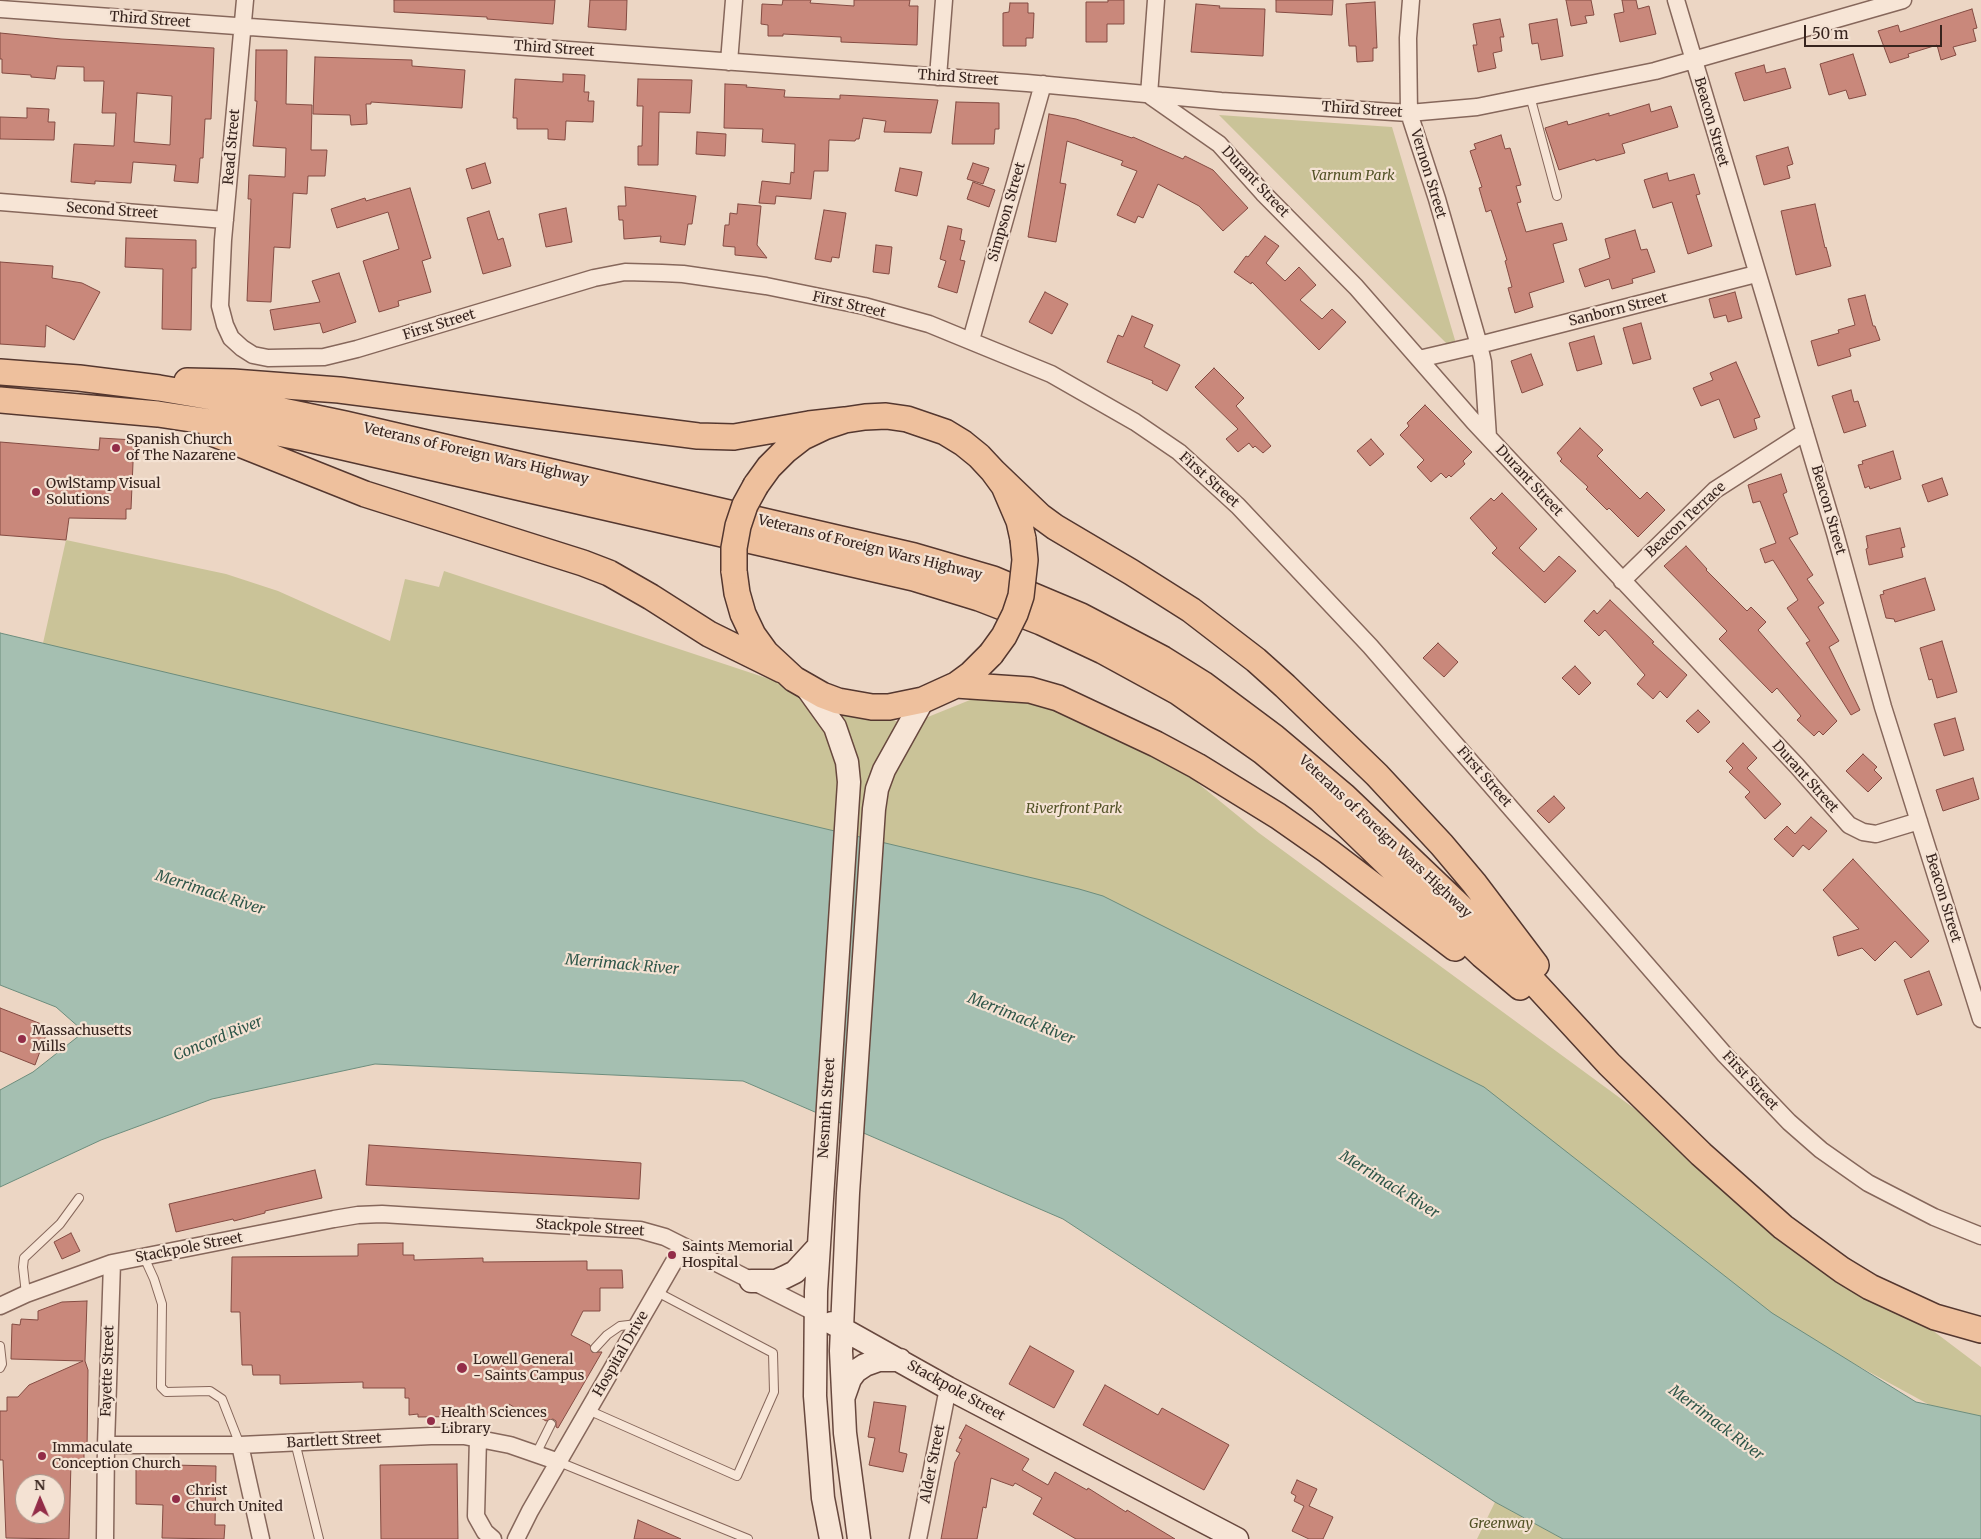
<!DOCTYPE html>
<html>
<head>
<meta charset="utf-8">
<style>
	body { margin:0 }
	#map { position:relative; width:1981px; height:1539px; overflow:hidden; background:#ecd6c4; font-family:Merriweather,serif }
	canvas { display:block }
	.north { position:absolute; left:15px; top:1474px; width:50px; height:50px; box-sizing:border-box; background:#f4e2d3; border:1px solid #a8968b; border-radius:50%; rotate:359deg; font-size:14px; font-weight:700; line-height:20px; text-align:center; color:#37241e }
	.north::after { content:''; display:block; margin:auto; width:18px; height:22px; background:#932d48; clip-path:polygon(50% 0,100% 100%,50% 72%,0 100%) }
	.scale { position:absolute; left:1804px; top:25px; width:138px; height:22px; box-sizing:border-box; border:2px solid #37241e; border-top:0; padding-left:6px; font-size:15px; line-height:18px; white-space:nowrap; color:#37241e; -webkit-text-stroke:4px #f4e2d3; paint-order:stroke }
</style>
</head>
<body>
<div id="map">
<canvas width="1981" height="1539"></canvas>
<div class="north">N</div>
<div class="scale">50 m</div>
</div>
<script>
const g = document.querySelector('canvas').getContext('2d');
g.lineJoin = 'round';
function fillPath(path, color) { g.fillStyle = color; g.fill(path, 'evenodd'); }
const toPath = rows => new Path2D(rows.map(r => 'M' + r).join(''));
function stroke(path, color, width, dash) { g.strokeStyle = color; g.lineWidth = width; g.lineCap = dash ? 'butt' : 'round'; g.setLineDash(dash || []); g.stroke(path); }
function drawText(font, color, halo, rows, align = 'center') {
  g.font = font + ' Merriweather,serif'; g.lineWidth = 4.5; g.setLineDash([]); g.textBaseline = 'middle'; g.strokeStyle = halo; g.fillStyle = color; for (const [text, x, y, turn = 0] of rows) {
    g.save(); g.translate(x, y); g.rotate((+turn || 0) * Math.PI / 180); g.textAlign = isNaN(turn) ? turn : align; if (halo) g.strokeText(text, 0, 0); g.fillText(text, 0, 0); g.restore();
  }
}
fillPath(toPath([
	[1219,115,1392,127,1460,357],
	[66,540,226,574,278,591,390,641,405,579,439,587,444,571,908,725,970,700,1054,697,1124,723,1259,833,1793,1225,1981,1367,1981,1433,1796,1332,37,670],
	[1495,1502,1563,1539,1477,1539]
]), '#cac398');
const water = toPath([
	[0,633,1079,889,1103,896,1484,1087,1772,1313,1916,1402,1981,1416,1981,1539,1563,1539,1495,1502,1063,1219,743,1081,375,1064,212,1099,101,1140,0,1187,0,1090,33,1072,80,1035,81,1029,56,1007,0,985,0,633]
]);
fillPath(water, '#a5bfb1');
stroke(water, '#6d8d7d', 1);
const building = toPath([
	[394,0,555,0,553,24,487,19,487,17,394,12,394,0],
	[590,0,627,0,626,30,588,27,590,0],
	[783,0,811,0,810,3,854,6,854,0,910,0,909,6,918,6,917,45,841,42,841,37,783,34,783,36,768,36,768,25,761,24,762,4,782,5,783,0],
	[1108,0,1124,0,1124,24,1107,24,1107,42,1086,42,1086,2,1108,2,1108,0],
	[1276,0,1333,0,1332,15,1276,12,1276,0],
	[1566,0,1591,0,1594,15,1585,16,1587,23,1571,26,1566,0],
	[1622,0,1636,0,1638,9,1649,6,1656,34,1620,42,1614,14,1624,12,1622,0],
	[1375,2,1377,48,1373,48,1373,61,1357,62,1356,46,1349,46,1346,4,1375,2],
	[1010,3,1028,3,1028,13,1034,13,1033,38,1026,38,1026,46,1003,46,1003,13,1009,12,1010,3],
	[1196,4,1220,6,1219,8,1265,9,1263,56,1191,52,1196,4],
	[1972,9,1977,28,1973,29,1976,41,1953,47,1956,55,1941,60,1937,45,1908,54,1909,57,1890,63,1878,31,1898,25,1900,32,1972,9],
	[1500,19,1504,37,1500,37,1502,51,1493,53,1496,68,1478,72,1473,45,1477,45,1473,24,1500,19],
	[1557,19,1563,56,1541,60,1538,43,1532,44,1529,24,1557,19],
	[0,33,61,39,214,48,211,119,205,119,203,158,200,158,198,183,174,181,176,165,133,162,131,183,95,181,95,184,71,182,74,144,114,146,116,113,102,113,104,81,84,81,84,67,57,66,55,79,31,77,31,75,2,73,2,59,0,59,0,33],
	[137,93,172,96,170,145,134,142,137,93],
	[256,50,287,50,286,104,312,105,311,150,327,150,325,176,308,176,307,194,293,193,290,248,274,247,271,302,247,301,251,199,248,199,249,175,285,177,286,148,253,146,257,101,255,101,256,50],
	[1853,54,1866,95,1849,99,1846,90,1829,95,1820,64,1853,54],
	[315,57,412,60,412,66,465,70,462,108,371,102,371,104,366,104,367,124,351,125,350,115,313,114,315,57],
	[1764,65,1766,73,1785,68,1791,88,1744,101,1735,73,1764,65],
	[563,74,585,75,584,92,589,92,588,101,594,101,593,122,566,121,565,140,548,139,548,129,517,129,517,118,513,118,515,79,563,82,563,74],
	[638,79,692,80,690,113,659,112,658,165,638,165,638,146,642,146,643,106,637,106,638,79],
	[725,84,747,85,746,87,785,90,784,97,840,99,840,95,938,100,931,133,884,132,886,121,863,118,859,139,856,139,855,141,829,140,828,171,814,171,811,199,776,196,775,204,759,203,762,181,790,184,791,172,794,173,795,144,762,142,763,129,724,128,725,84],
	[956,102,999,103,999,129,995,129,994,144,952,144,956,102],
	[1649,104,1651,112,1671,106,1678,127,1622,144,1625,153,1596,161,1595,159,1559,170,1545,128,1567,121,1568,125,1609,113,1609,116,1649,104],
	[27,108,49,109,48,122,55,122,54,140,0,139,0,117,27,118,27,108],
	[1049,114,1076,119,1132,138,1133,137,1183,159,1185,156,1213,170,1248,208,1223,231,1199,206,1158,184,1143,218,1138,216,1135,223,1117,215,1137,171,1121,165,1123,161,1067,141,1060,183,1066,184,1056,242,1028,237,1049,114],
	[697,132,726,134,725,156,696,154,697,132],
	[1501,135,1505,149,1510,148,1521,185,1516,186,1521,202,1517,203,1526,232,1562,223,1567,240,1553,244,1564,282,1529,293,1533,307,1515,313,1508,288,1512,287,1505,261,1507,260,1491,210,1486,212,1479,188,1482,187,1470,151,1476,149,1474,144,1501,135],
	[1788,147,1793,164,1787,166,1790,178,1764,185,1756,156,1788,147],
	[485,163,491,183,472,189,466,169,485,163],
	[973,163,989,168,983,184,967,179,973,163],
	[900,168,922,172,917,196,895,191,900,168],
	[1667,173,1669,181,1694,174,1700,194,1696,195,1712,246,1688,254,1672,202,1653,208,1644,180,1667,173],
	[973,182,995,190,989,207,967,199,973,182],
	[625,187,696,196,692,224,688,224,685,245,660,242,661,236,624,239,623,220,619,220,618,206,626,206,625,187],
	[410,188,431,258,422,261,431,292,398,301,399,306,379,312,363,261,399,249,388,212,337,228,331,209,365,198,366,201,410,188],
	[738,204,761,206,757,245,767,258,735,255,735,247,723,246,725,225,729,225,730,213,737,214,738,204],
	[1815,204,1825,248,1826,247,1831,266,1796,275,1781,211,1815,204],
	[566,208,572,242,546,247,539,214,566,208],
	[824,210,846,213,839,258,832,257,831,262,815,259,824,210],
	[489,211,498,240,503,238,511,266,483,274,467,218,489,211],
	[948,226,962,229,960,240,965,241,960,260,965,261,957,293,938,287,946,261,940,259,948,226],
	[1635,230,1641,250,1647,249,1655,272,1632,279,1633,283,1612,289,1609,279,1585,287,1579,269,1610,258,1605,239,1635,230],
	[1265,236,1279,246,1266,263,1285,281,1299,267,1316,285,1300,300,1322,319,1332,309,1346,322,1319,350,1252,282,1251,284,1234,272,1246,256,1248,257,1265,236],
	[126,238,196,240,196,268,192,268,191,330,162,329,163,269,125,267,126,238],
	[876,245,892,247,889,274,873,272,876,245],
	[0,262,53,266,52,278,82,283,100,292,74,340,46,325,45,347,0,344,0,262],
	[339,273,356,322,323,333,320,323,274,330,270,310,320,302,312,281,339,273],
	[1045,292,1068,304,1052,334,1029,322,1045,292],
	[1735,292,1742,318,1728,322,1726,315,1714,318,1709,299,1735,292],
	[1865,295,1873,326,1875,326,1880,340,1849,349,1851,356,1818,366,1811,341,1839,333,1838,330,1855,325,1848,299,1865,295],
	[1132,316,1153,325,1144,347,1180,365,1167,391,1152,383,1153,381,1107,362,1118,335,1123,337,1132,316],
	[1641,323,1651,359,1633,364,1623,328,1641,323],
	[1594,336,1602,364,1577,371,1569,343,1594,336],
	[1531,354,1543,385,1522,393,1511,361,1531,354],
	[1736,362,1760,417,1754,419,1757,429,1734,438,1719,399,1701,406,1693,388,1713,380,1710,373,1736,362],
	[1214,368,1244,398,1236,406,1271,446,1263,453,1255,446,1253,448,1249,443,1238,452,1226,439,1238,429,1195,387,1214,368],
	[1851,390,1854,402,1858,401,1866,426,1844,433,1832,396,1851,390],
	[1425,405,1472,452,1463,461,1465,464,1451,477,1449,475,1446,478,1441,473,1431,482,1417,467,1424,460,1400,435,1409,426,1407,423,1425,405],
	[1580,428,1603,450,1597,456,1640,499,1647,492,1665,510,1638,537,1609,508,1607,510,1586,489,1588,487,1560,461,1562,459,1557,453,1580,428],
	[100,438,134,440,131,509,126,509,126,519,69,518,66,540,0,535,0,442,99,450,100,438],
	[1371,439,1384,454,1370,466,1357,451,1371,439],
	[1893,451,1901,479,1870,489,1869,486,1865,488,1858,465,1863,464,1862,461,1893,451],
	[1781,474,1787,492,1783,494,1798,534,1789,538,1813,575,1807,579,1824,603,1818,607,1839,641,1829,647,1860,710,1851,715,1806,643,1810,641,1787,608,1798,600,1773,560,1765,563,1760,549,1776,543,1760,501,1753,503,1748,485,1781,474],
	[1942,478,1948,495,1928,502,1922,485,1942,478],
	[1502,493,1537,529,1519,548,1544,572,1559,556,1576,571,1545,603,1492,553,1497,548,1470,518,1491,498,1494,501,1502,493],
	[1900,528,1905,547,1901,548,1903,557,1869,565,1866,549,1868,548,1866,536,1900,528],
	[1686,546,1707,569,1706,570,1747,611,1751,607,1766,622,1758,630,1837,721,1823,735,1819,731,1814,736,1797,720,1801,716,1777,688,1772,693,1719,639,1727,631,1664,566,1686,546],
	[1925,578,1935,610,1895,622,1894,619,1886,618,1880,595,1884,594,1883,591,1925,578],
	[1610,600,1654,642,1652,643,1687,675,1667,698,1660,691,1653,699,1637,684,1645,675,1605,630,1599,636,1584,621,1594,610,1597,614,1610,600],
	[1942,641,1957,692,1937,698,1932,679,1929,680,1920,648,1942,641],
	[1438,643,1458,662,1444,677,1423,658,1438,643],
	[1575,666,1591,683,1579,695,1562,678,1575,666],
	[1698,710,1710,722,1698,733,1686,721,1698,710],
	[1955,718,1964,750,1944,756,1934,724,1955,718],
	[1743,743,1757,758,1747,768,1781,804,1765,819,1745,797,1750,792,1729,772,1733,768,1726,761,1743,743],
	[1863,754,1877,767,1874,770,1882,778,1868,792,1846,771,1863,754],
	[1973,778,1979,799,1943,811,1936,790,1973,778],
	[1554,796,1565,808,1549,823,1537,811,1554,796],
	[1811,817,1827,831,1809,850,1803,845,1793,857,1774,839,1787,826,1795,834,1811,817],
	[1853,859,1929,941,1911,958,1895,941,1875,961,1862,948,1838,956,1833,937,1859,929,1823,890,1853,859],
	[1929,971,1942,1005,1917,1015,1904,980,1929,971],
	[0,1008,49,1027,35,1065,0,1051,0,1008],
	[369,1145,641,1163,639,1199,366,1185,369,1145],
	[315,1170,322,1198,265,1211,265,1213,234,1221,233,1219,176,1232,169,1204,315,1170],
	[71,1233,80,1251,62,1259,54,1242,71,1233],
	[403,1243,403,1255,414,1255,414,1260,483,1258,483,1262,587,1261,587,1270,622,1270,623,1288,600,1288,600,1311,583,1311,571,1335,590,1345,592,1352,602,1352,558,1428,556,1427,556,1421,553,1419,546,1421,527,1410,525,1414,509,1404,509,1416,418,1417,418,1414,409,1415,409,1398,405,1398,405,1388,363,1388,363,1382,280,1384,280,1375,253,1375,252,1365,242,1365,240,1312,231,1312,232,1257,358,1256,358,1244,403,1243],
	[87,1301,85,1361,88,1370,87,1452,84,1452,84,1461,71,1462,69,1539,6,1538,3,1460,0,1460,0,1411,7,1411,7,1397,18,1397,29,1385,83,1361,11,1359,12,1324,20,1325,21,1319,38,1320,38,1311,62,1302,87,1301],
	[25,1484,55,1484,55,1514,25,1514,25,1484],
	[1030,1346,1074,1371,1054,1408,1009,1384,1030,1346],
	[1105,1385,1158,1415,1162,1408,1229,1445,1204,1490,1083,1425,1105,1385],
	[874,1402,906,1406,899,1452,907,1454,903,1472,869,1465,875,1438,868,1437,874,1402],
	[966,1425,1029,1459,1022,1470,1048,1485,1055,1472,1087,1490,1088,1488,1126,1512,1127,1510,1175,1539,1076,1539,1033,1514,1042,1498,1015,1483,1013,1486,991,1478,986,1508,983,1507,977,1539,941,1539,955,1462,960,1453,956,1451,962,1439,959,1438,966,1425],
	[457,1464,458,1539,381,1539,380,1465,457,1464],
	[173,1465,216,1466,215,1525,225,1525,224,1539,162,1538,163,1505,136,1504,136,1467,173,1468,173,1465],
	[1297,1480,1317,1489,1309,1506,1333,1517,1323,1539,1309,1539,1292,1531,1304,1506,1294,1501,1296,1496,1291,1493,1297,1480],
	[638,1520,681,1539,634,1539,638,1520]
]);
fillPath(building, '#c9887b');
stroke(building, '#844b42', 1);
const lane = toPath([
	[1530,96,1557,196],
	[144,1257,154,1279,162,1304,161,1387,166,1392,210,1391,222,1399,240,1445],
	[26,1294,23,1267,24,1258,60,1224,79,1198],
	[0,1346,2,1364,0,1368],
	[595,1348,607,1335,620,1326,637,1324],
	[588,1410,737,1476,774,1392,773,1353,657,1292],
	[295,1442,319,1539],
	[536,1454,551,1424],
	[559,1462,748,1539]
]);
const street = toPath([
	[245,0,223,240,220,306,225,325,231,338,242,348,253,355,268,358,324,357,357,349,594,278,625,272,662,273,683,274,766,286,864,306,929,324,1051,374,1135,422,1179,452,1238,506,1370,646,1725,1055,1789,1122,1821,1150,1868,1183,1934,1217,1981,1236],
	[1156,0,1149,95,1219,144,1263,193,1356,287,1474,422,1797,766,1849,825,1863,832,1876,834,1919,821],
	[1411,0,1408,38,1409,113,1437,199,1479,345,1419,359],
	[1676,0,1835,533,1883,707,1981,1019],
	[0,9,1027,83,1221,101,1409,113,1477,107,1655,71,1903,0],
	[729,62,734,0],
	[938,77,944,0],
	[0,202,225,220],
	[971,340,1043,84],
	[1488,437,1483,362,1479,345,1756,274],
	[1622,581,1715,490,1805,432],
	[0,1306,26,1294,112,1263,334,1219,358,1215,382,1214,640,1230,665,1237,816,1313],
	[478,1438,476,1516,485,1532,493,1539],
	[106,1445,240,1445,431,1436,464,1436,510,1445,559,1462],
	[240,1445,261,1539],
	[105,1539,106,1445,112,1263],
	[516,1539,530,1511,683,1246],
	[918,1539,948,1388]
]);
const secondary = toPath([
	[807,688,835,727,847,762,849,782,816,1291,815,1396,823,1498,831,1539],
	[751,1281,776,1281,785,1277,795,1272,818,1247],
	[832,1323,948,1388,1237,1539],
	[844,1396,850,1379,856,1371,865,1365,879,1360,900,1360],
	[859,1539,845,1433,841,1351,848,1193,874,809,877,789,884,770,923,700]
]);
const primary = toPath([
	[0,372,79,378,159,388,235,401,345,424,914,556,993,579,1081,616,1163,659,1203,684,1274,737,1344,796,1494,939,1609,1064,1701,1154,1783,1227,1842,1270,1870,1287,1935,1317,1981,1330],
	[187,381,233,382,339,390,698,436,734,437,809,424,845,420],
	[0,400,158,414,257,429,304,438,914,578,979,598,1041,622,1103,651,1178,692,1262,751,1321,800,1482,955,1520,987],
	[212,433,365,494,583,563,609,573,651,597,709,634,782,670],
	[993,471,1040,516,1055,527,1131,572,1191,610,1256,660,1285,686,1377,775,1442,845,1474,883,1536,965],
	[756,485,769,467,785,451,803,437,824,427,845,420,865,417,886,416,907,419,945,432,963,443,979,456,993,471,1004,486,1019,521,1023,539],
	[734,571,737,593,743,614,753,635,766,653,794,679,822,695,838,701,872,707,889,707,923,700,956,685,971,674,991,654],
	[956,685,1030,690,1058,698,1156,744,1197,766,1278,816,1328,851,1455,948]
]);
stroke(lane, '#86675b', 10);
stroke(street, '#86675b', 19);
stroke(secondary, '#68483e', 25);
stroke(primary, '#54372f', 28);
stroke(lane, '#f7e5d6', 8);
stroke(street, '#f7e5d6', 16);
stroke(secondary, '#f7e5d6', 22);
stroke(primary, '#eec09d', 25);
const primaryBridge = toPath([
	[734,571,734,548,738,526,745,505,756,485],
	[991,654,1004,636,1015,614,1021,596,1025,560,1023,539]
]);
stroke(primaryBridge, '#54372f', 28, []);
stroke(primaryBridge, '#eec09d', 25);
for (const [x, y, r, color] of [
	[116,448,5,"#932d48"],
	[36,492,5,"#932d48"],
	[22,1039,5,"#932d48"],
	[672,1255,5,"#932d48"],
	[462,1368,6,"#932d48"],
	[431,1421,5,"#932d48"],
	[42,1456,5,"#932d48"],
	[176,1499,5,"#932d48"]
]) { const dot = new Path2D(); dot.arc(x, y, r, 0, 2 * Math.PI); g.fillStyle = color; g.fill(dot); stroke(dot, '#f4e2d3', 2); }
drawText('14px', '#37241e', '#f4e2d3', [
	["Third Street",150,20,4],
	["Third Street",554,49,4],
	["Third Street",958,78,4],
	["Third Street",1362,110,4],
	["Beacon Street",1711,122,74],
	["Read Street",232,147,-85],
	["Vernon Street",1428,174,73],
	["Durant Street",1255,182,47],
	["Second Street",112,211,4],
	["Simpson Street",1007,212,-74],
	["First Street",849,305,13],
	["Sanborn Street",1618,310,-14],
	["First Street",439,325,-17],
	["Veterans of Foreign Wars Highway",476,454,13],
	["First Street",1209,480,42],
	["Durant Street",1529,481,47],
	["Beacon Street",1828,510,74],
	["Beacon Terrace",1686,520,-43],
	["Veterans of Foreign Wars Highway",870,548,14],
	["First Street",1484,777,49],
	["Durant Street",1805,777,48],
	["Veterans of Foreign Wars Highway",1385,837,43],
	["Beacon Street",1943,898,73],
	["First Street",1750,1081,47],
	["Nesmith Street",827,1108,-86],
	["Stackpole Street",590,1228,4],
	["Stackpole Street",189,1248,-11],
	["Hospital Drive",621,1354,-60],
	["Fayette Street",108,1371,-88],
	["Stackpole Street",956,1391,29],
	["Bartlett Street",334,1441,-3],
	["Alder Street",933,1464,-79]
]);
drawText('italic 14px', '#525226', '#f4e2d3', [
	["Varnum Park",1353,176],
	["Riverfront Park",1074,809],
	["Greenway",1501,1524]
]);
drawText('14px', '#37241e', '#f4e2d3', [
	["Spanish Church",126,440],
	["of The Nazarene",126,456],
	["OwlStamp Visual",46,484],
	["Solutions",46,500],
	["Massachusetts",32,1031],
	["Mills",32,1047],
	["Saints Memorial",682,1247],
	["Hospital",682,1263],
	["Lowell General",473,1360],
	["- Saints Campus",473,1376],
	["Health Sciences",441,1413],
	["Library",441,1429],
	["Immaculate",52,1448],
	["Conception Church",52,1464],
	["Christ",186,1491],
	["Church United",186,1507]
], 'left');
drawText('italic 15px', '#2e5649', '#f4e2d3', [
	["Merrimack River",210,893,18],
	["Merrimack River",622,965,5],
	["Merrimack River",1021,1019,22],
	["Concord River",218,1039,-22],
	["Merrimack River",1389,1185,32],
	["Merrimack River",1716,1423,37]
]);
</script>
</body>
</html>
